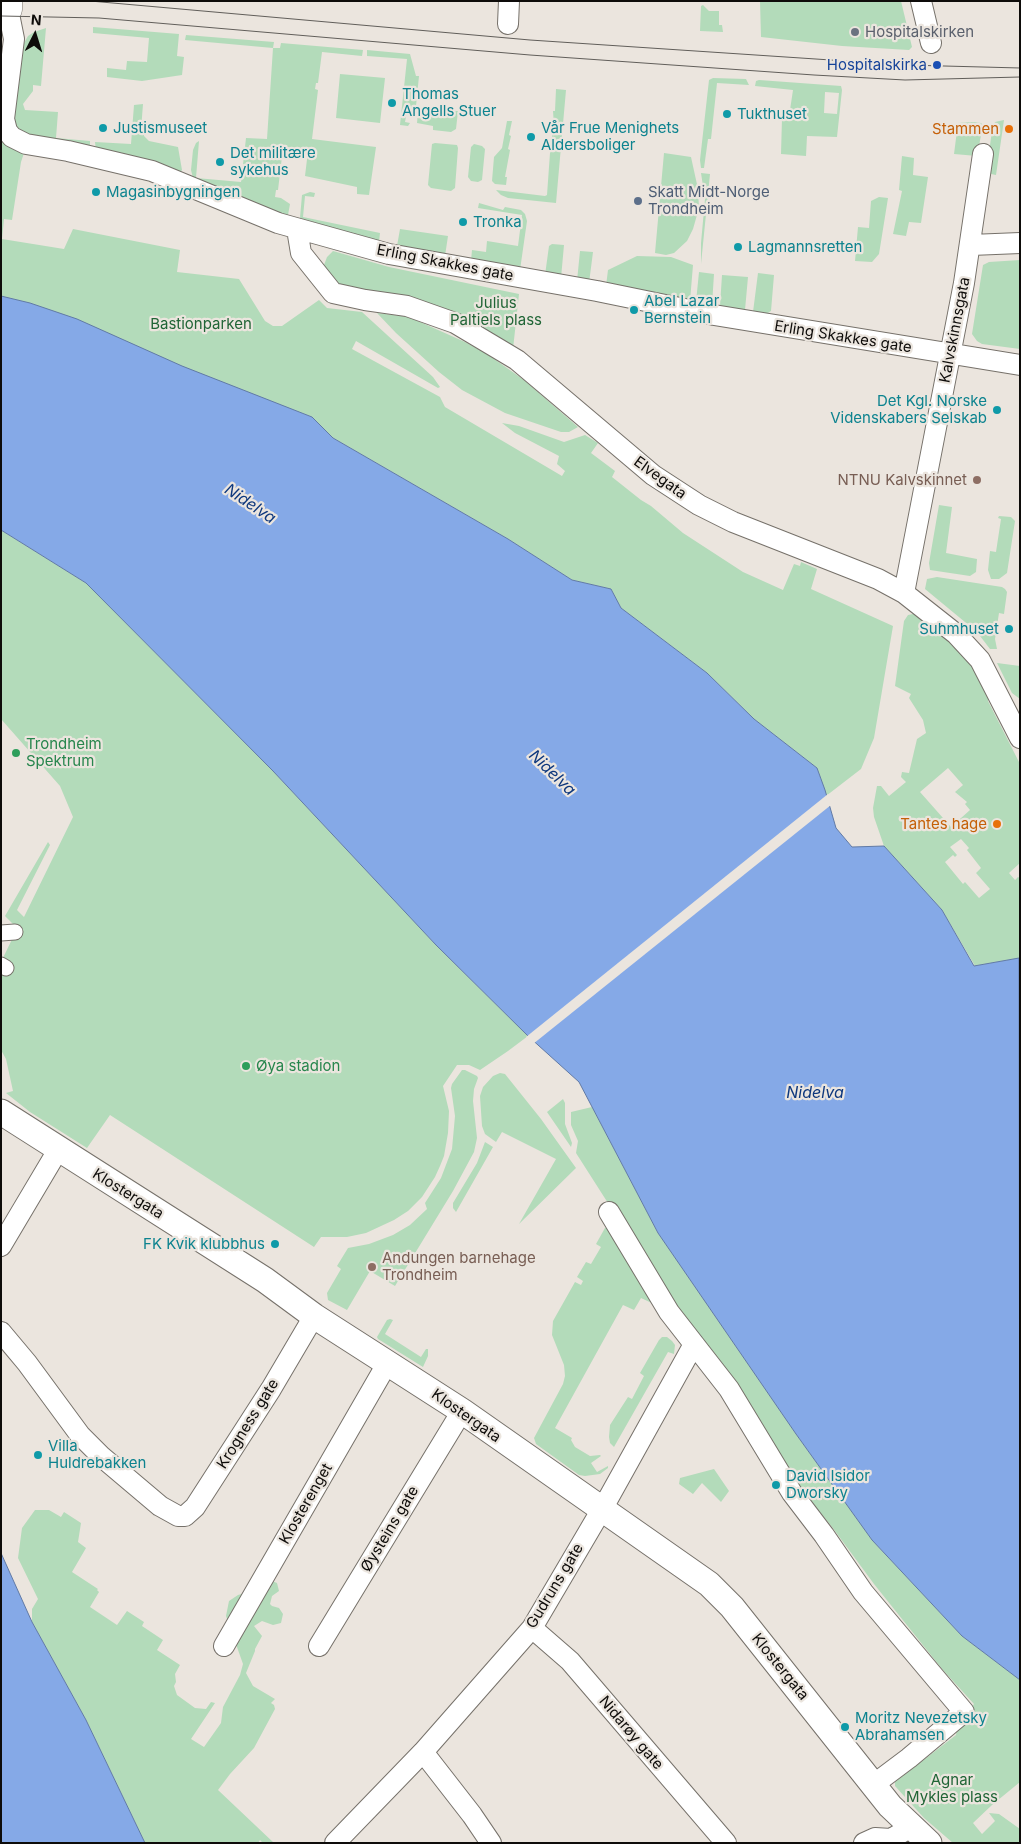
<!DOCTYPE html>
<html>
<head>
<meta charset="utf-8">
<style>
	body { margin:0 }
	#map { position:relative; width:1021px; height:1844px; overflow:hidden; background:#ebe5de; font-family:Inter,sans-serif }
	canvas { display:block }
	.frame { position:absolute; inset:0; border:2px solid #0e0c0a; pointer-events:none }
	.north { position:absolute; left:10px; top:10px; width:50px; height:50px; -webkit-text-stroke:4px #ebe5de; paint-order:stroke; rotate:5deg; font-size:14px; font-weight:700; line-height:20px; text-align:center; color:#0e0c0a }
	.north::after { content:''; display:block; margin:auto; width:18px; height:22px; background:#0e0c0a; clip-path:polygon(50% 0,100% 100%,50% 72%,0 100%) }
</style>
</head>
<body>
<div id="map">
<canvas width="1021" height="1844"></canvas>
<div class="frame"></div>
<div class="north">N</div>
</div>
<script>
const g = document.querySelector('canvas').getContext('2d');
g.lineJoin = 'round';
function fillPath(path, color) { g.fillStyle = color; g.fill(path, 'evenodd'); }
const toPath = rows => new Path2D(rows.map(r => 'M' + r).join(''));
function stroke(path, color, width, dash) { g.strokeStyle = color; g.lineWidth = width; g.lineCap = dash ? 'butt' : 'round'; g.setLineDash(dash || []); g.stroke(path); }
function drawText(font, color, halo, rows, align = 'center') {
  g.font = font + ' Inter,sans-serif'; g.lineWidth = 4.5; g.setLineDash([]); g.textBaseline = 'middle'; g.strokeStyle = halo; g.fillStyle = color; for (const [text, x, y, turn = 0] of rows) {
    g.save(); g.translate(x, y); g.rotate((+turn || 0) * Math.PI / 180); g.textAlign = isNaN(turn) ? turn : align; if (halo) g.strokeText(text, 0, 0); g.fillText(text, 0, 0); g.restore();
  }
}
fillPath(toPath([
	[760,1,901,1,912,47,909,50,842,46,761,37],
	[703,5,709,11,719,11,719,25,722,25,723,32,700,31,701,6],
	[93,27,179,34,177,56,184,57,182,75,142,81,107,77,107,68,126,70,127,61,147,62,149,38,93,33],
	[46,28,41,86,33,85,33,91,23,104,25,110,58,112,56,138,90,141,90,148,29,138,21,162,12,220,4,219,2,239,64,249,73,229,180,250,177,272,239,279,265,321,273,326,282,326,319,300,327,308,362,312,433,377,440,387,438,388,356,341,352,349,440,397,445,407,562,476,565,471,557,464,559,456,515,433,502,423,519,426,564,442,585,435,598,443,591,453,615,471,612,477,641,500,651,506,683,533,743,572,783,590,794,564,800,566,801,562,817,569,811,589,893,626,874,738,861,769,826,796,817,768,754,719,707,673,621,608,611,589,572,580,508,539,333,438,312,417,1,305,1,59,22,58,24,43,28,36,34,32],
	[186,35,274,42,273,48,280,48,281,43,363,50,362,56,322,52,318,83,316,83,315,89,318,90,312,139,376,147,369,195,357,194,357,187,305,176,308,151,283,148,278,190,276,190,275,197,281,198,290,204,288,215,267,209,193,178,191,170,193,150,196,143,199,141,196,178,241,182,246,138,267,139,273,48,185,40],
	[367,50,410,54,416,76,419,76,416,106,430,108,430,110,458,111,456,129,451,132,433,130,433,126,417,123,418,112,407,111,405,122,410,123,408,126,400,125,407,59,367,56],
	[340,74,385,78,380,123,336,118],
	[713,78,746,79,749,85,717,83,711,139,708,139,704,168,701,168,700,160,709,80],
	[759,80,841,86,842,90,837,137,807,136,806,156,781,154,782,118,784,118,785,110,790,110,793,90,755,86,756,81],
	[825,92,839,93,837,114,824,113],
	[556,89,566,90,556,203,508,198,501,195,496,190,545,196,547,195,551,139,552,139,552,125,554,125,553,111,555,111],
	[143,104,141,130,144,131,144,136,149,141,178,147,182,170,180,173,96,151,95,142,131,144,134,105],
	[1004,120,996,175,991,174,987,169,992,130,995,122],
	[507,121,512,121,509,135,511,136,508,149,510,150,505,177,507,177,506,185,495,184,492,181,494,157,502,148],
	[973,122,981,123,983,125,977,156,954,154,958,123],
	[435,143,457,145,458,148,455,188,451,191,431,188,428,185,432,144],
	[474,144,482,146,485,149,482,180,478,182,471,181,468,177,471,147],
	[664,153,691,157,698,189,699,208,693,229,687,241,674,253,666,255,655,253],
	[902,156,914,158,913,175,928,177,921,223,909,222,906,236,893,234,902,191,899,190],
	[701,173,710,174,701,264,701,243,705,199],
	[310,192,315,193,314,197,305,196,303,217,380,233,379,242,300,218,302,195],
	[879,197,888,198,879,254,872,262,855,261,858,227,869,228,871,201],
	[479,203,503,210,505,207,521,210,525,214,527,221,520,270,471,261,472,250,486,252,487,241,518,246,522,215,478,208],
	[400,229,448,236,445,256,397,246],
	[552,244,564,245,561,278,545,275,549,246],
	[333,251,389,267,519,294,513,349,340,286,327,273,324,265,327,257],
	[580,251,593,252,589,283,577,281],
	[637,256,671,257,693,265,690,301,606,286,608,270],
	[1020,260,1020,349,982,344,977,341,972,334,983,265,989,262],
	[699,272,714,274,712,305,696,302],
	[758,273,774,275,771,311,766,314,753,312],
	[722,275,748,277,745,310,720,306],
	[377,313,409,317,465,342,487,354,524,380,578,427,569,432,561,432,505,413,462,390,439,372,396,333],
	[939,505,952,507,946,553,977,559,976,572,970,576,930,570,929,563],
	[999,516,1011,517,1015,521,1007,573,999,579,991,579,988,570,990,551,996,552,1001,519,998,518],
	[1,530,86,583,273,771,436,945,528,1036,508,1051,480,1070,469,1065,457,1065,443,1086,449,1111,448,1133,444,1156,440,1166,435,1177,422,1197,408,1211,394,1220,366,1233,347,1237,321,1237,314,1247,110,1115,87,1148,30,1112,6,1093,13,1091,6,1059,1,1050,1,962,19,925,14,925,5,916,48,842,50,845,17,910,24,917,73,817,60,786,1,719],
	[937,577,1002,587,1005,589,1007,592,1004,614,999,613,995,639,997,649,990,649,977,632,925,589,927,579],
	[913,614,917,614,947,636,969,661,988,693,988,701,1020,764,1020,863,1009,873,1015,880,1018,877,1020,878,1020,959,1019,958,975,966,942,910,884,846,874,817,873,808,877,786,881,786,889,796,906,782,901,777,902,772,909,773,917,739,926,733,923,720,909,698,911,694,895,686,904,621,908,615],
	[948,768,963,785,955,792,967,802,965,804,970,810,951,827,920,792],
	[961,839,969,848,967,850,981,868,976,873,990,889,979,898,965,882,963,884,945,862,953,855,955,857,957,855,950,847],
	[997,663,1020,666,1020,699,1012,693],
	[462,1070,465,1070,477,1076,478,1078,474,1089,473,1101,477,1138,474,1152,453,1191,395,1286,370,1271,347,1310,328,1300,327,1293,341,1269,337,1266,348,1248,369,1244,393,1235,410,1225,427,1209,425,1203,441,1178,452,1149,455,1116,451,1088,452,1084],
	[500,1073,505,1074,541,1119,576,1168,519,1224,556,1159,502,1132,496,1142,485,1134,482,1126,480,1096,483,1087,493,1076],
	[563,1099,565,1103,565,1124,572,1143,571,1147,547,1112],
	[592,1107,658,1233,796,1434,872,1540,962,1636,1020,1680,1020,1782,992,1805,973,1823,982,1834,995,1821,989,1813,999,1814,1020,1829,1020,1843,953,1843,924,1818,895,1786,895,1782,956,1735,957,1728,974,1704,942,1669,874,1584,832,1527,799,1487,675,1308,576,1153,578,1141,571,1125,571,1112],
	[485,1142,493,1147,456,1212,453,1208,453,1203,477,1163],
	[613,1227,656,1305,641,1298,634,1310,623,1305,555,1428,572,1438,571,1440,575,1447,590,1456,600,1455,601,1456,591,1463,597,1472,608,1466,608,1468,600,1474,585,1476,579,1475,536,1444,534,1438,563,1384,565,1376,564,1365,552,1335,553,1321,575,1282,581,1285,583,1281,577,1277,586,1262,591,1264,601,1247,596,1244,605,1228],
	[390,1319,393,1320,385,1334,421,1357,426,1349,428,1349,428,1356,423,1367,378,1339,377,1337,387,1320],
	[662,1337,667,1337,672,1341,675,1345,674,1354,668,1352,614,1447,610,1443,609,1437,610,1425,628,1397,632,1399,644,1376,640,1373,659,1340],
	[714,1469,729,1491,721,1502,702,1483,693,1494,679,1484,680,1478],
	[35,1510,49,1510,61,1517,64,1512,81,1523,78,1542,86,1548,72,1572,98,1589,97,1590,99,1592,90,1607,117,1625,127,1611,144,1622,142,1626,163,1640,157,1650,180,1665,175,1674,176,1682,174,1686,177,1695,195,1708,206,1709,211,1702,215,1703,191,1739,204,1747,221,1723,223,1707,240,1675,243,1664,226,1616,229,1601,238,1595,252,1591,272,1581,277,1583,279,1591,272,1596,270,1604,272,1606,279,1608,283,1614,281,1623,273,1625,262,1621,254,1626,262,1636,255,1649,255,1651,246,1673,253,1686,275,1699,271,1703,274,1705,275,1709,254,1748,230,1774,218,1790,274,1843,263,1843,260,1840,258,1843,145,1843,86,1720,32,1622,32,1609,38,1599,18,1558,22,1528]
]), '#b3dbba');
const water = toPath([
	[1,296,30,303,77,319,182,366,312,417,333,438,508,539,572,580,611,589,621,608,707,673,754,719,817,768,825,790,836,828,852,847,884,846,942,910,974,966,1019,958,1020,1680,962,1636,872,1540,796,1434,658,1233,579,1082,528,1036,436,945,273,771,86,583,1,530,1,296],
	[1,1553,32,1622,86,1720,145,1843,1,1843,1,1553]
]);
fillPath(water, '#85a9e7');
stroke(water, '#617aa5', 1);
fillPath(toPath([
	[828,794,831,805,533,1044,526,1037]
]), '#ebe5de');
const pedestrian = toPath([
	[1,933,15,932],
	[1,965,6,968]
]);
const minor = toPath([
	[921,1,931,43],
	[8,9,14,39,4,119,7,131,12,137,26,144,68,151,152,171,278,223,389,254,597,291,714,315,1020,365],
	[508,24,509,1],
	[297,229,301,253,333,293,365,300,407,306,455,323,517,360,653,475,699,505,733,522,878,579,904,593,956,634,980,660,1020,738],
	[971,245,1020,243],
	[904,593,964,283,983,154],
	[609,1212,669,1312,729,1389,792,1493,824,1535,863,1592,964,1712,909,1758,873,1785],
	[1,1246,58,1150],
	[1,1332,27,1363,80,1435,102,1457,160,1506,178,1516,185,1516,195,1507,271,1389,314,1316],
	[532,1628,570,1661,726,1843],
	[224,1646,388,1362],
	[319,1646,462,1411],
	[423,1752,472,1815,491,1843],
	[335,1843,423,1752,532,1628,609,1497,694,1344],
	[864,1843,875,1838,891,1839,911,1827]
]);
const tertiary = toPath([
	[1,1112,265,1280,314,1316,462,1411,709,1584,732,1607,890,1806,929,1843]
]);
const secondary = toPath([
	[1,8,8,9,8,1]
]);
stroke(pedestrian, '#76716a', 17);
stroke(minor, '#76716a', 22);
stroke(tertiary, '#76716a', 27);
stroke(secondary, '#76716a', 29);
stroke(pedestrian, '#fff', 15);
stroke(minor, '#fff', 20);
stroke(tertiary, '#fff', 25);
stroke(secondary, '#fff', 28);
stroke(toPath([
	[90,1,530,40,906,65,1020,68],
	[1,16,99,18,530,55,814,75,905,80,1020,77]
]), '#615e5a', 1);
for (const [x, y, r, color] of [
	[855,32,5,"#6b7280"],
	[937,65,5,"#1a4fb4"],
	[392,103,5,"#0f9aa8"],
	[727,114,5,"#0f9aa8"],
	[103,128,5,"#0f9aa8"],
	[1009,129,5,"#e8710a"],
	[531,137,5,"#0f9aa8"],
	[220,162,5,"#0f9aa8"],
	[96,192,5,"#0f9aa8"],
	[638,201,5,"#5c6f8a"],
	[463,222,5,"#0f9aa8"],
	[738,247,5,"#0f9aa8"],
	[634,310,5,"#0f9aa8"],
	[997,410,5,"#0f9aa8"],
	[977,480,5,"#8d6e63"],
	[1009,629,5,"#0f9aa8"],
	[16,753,5,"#2e9e5b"],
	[997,824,5,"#e8710a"],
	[246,1066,5,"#2e9e5b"],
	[275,1244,5,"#0f9aa8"],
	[372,1267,5,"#8d6e63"],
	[38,1455,5,"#0f9aa8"],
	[776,1485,5,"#0f9aa8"],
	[845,1727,5,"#0f9aa8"]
]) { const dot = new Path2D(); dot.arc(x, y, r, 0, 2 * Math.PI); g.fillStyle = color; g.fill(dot); stroke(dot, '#ebe5de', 2); }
drawText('15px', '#5b616d', '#ebe5de', [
	["Hospitalskirken",865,32]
], 'left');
drawText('15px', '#164399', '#ebe5de', [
	["Hospitalskirka",927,65]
], 'right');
drawText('15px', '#0d838f', '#ebe5de', [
	["Thomas",402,94],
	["Angells Stuer",402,111],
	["Tukthuset",737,114],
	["Justismuseet",113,128],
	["Vår Frue Menighets",541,128],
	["Aldersboliger",541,145],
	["Det militære",230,153],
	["sykehus",230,170],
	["Magasinbygningen",106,192],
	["Tronka",473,222],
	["Lagmannsretten",748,247],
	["Abel Lazar",644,301],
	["Bernstein",644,318],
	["Det Kgl. Norske",987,401,"right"],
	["Videnskabers Selskab",987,418,"right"],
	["Suhmhuset",999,629,"right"],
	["FK Kvik klubbhus",265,1244,"right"],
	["Villa",48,1446],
	["Huldrebakken",48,1463],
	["David Isidor",786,1476],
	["Dworsky",786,1493],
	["Moritz Nevezetsky",855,1718],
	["Abrahamsen",855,1735]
], 'left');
drawText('15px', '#c56008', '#ebe5de', [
	["Stammen",999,129],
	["Tantes hage",987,824]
], 'right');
drawText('15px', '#4e5e75', '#ebe5de', [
	["Skatt Midt-Norge",648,192],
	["Trondheim",648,209]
], 'left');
drawText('15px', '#0e0c0a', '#ebe5de', [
	["Erling Skakkes gate",445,263,11],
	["Kalvskinnsgata",955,330,-79],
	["Erling Skakkes gate",843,337,9],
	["Elvegata",660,478,36],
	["Klostergata",128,1194,32],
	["Klostergata",466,1416,35],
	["Krogness gate",248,1424,-58],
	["Klosterenget",306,1504,-60],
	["Øysteins gate",390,1529,-59],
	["Gudruns gate",555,1586,-59],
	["Klostergata",780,1667,51],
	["Nidarøy gate",631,1733,50]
]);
drawText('15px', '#206536', '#ebe5de', [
	["Julius",496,303],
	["Paltiels plass",496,320],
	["Bastionparken",201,324],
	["Agnar",952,1780],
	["Mykles plass",952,1797]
]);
drawText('15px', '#785e54', '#ebe5de', [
	["NTNU Kalvskinnet",967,480],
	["Andungen barnehage",382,1258,"left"],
	["Trondheim",382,1275,"left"]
], 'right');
drawText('15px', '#27864d', '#ebe5de', [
	["Trondheim",26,744],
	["Spektrum",26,761],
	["Øya stadion",256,1066]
], 'left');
drawText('italic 16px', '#0d377d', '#ebe5de', [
	["Nidelva",250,504,34],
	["Nidelva",552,773,44],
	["Nidelva",815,1093]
]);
</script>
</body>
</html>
